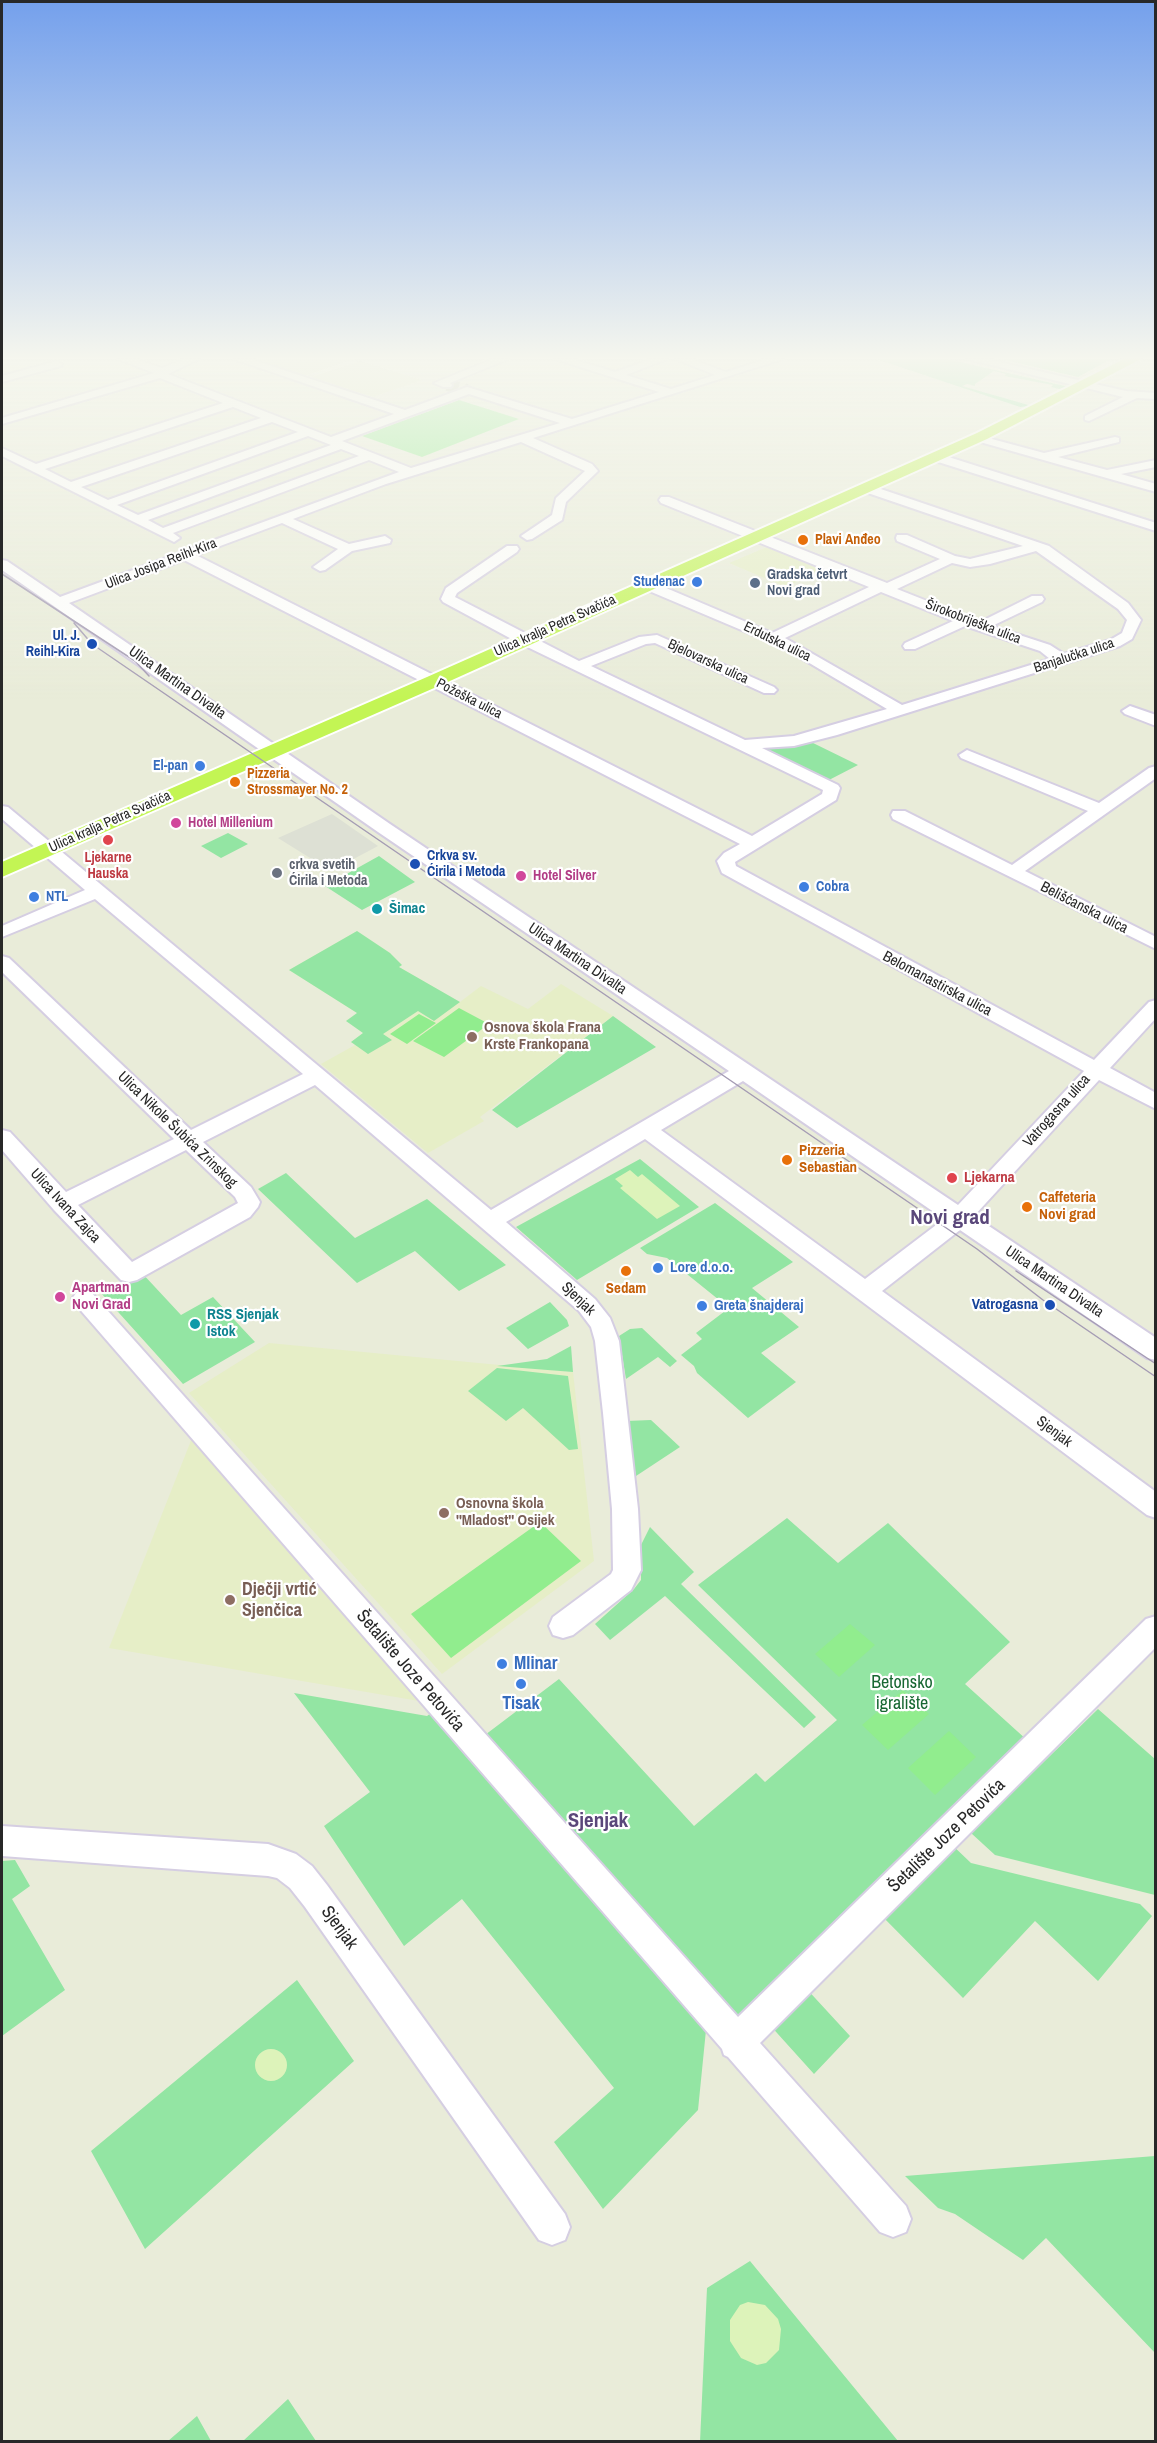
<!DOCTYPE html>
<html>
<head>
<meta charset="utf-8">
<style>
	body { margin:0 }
	#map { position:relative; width:1157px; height:2443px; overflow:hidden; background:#e9ecd9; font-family:"Archivo Narrow",sans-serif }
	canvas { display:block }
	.frame { position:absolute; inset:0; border:3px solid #282828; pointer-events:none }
</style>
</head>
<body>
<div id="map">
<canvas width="1157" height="2443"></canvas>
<div class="frame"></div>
</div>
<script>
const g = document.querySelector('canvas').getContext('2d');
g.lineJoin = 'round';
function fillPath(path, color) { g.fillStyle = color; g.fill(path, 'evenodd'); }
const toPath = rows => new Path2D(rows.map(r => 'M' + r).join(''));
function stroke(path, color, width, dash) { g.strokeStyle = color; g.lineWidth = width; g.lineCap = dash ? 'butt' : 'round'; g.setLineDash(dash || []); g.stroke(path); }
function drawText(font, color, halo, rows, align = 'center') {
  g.font = font + ' "Archivo Narrow",sans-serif'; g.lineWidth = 4.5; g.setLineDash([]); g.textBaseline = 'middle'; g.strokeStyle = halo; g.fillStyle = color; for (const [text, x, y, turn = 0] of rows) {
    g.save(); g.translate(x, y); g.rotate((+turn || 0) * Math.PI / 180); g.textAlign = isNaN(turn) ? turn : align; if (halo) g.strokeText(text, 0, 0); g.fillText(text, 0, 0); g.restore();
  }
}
fillPath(toPath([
	[248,359,354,359,301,377],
	[360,361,422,380,373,397,311,377],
	[774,544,829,566,786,587,729,563],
	[357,931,390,953,402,965,399,967,460,1002,481,986,528,1009,561,984,613,1016,480,1117,484,1121,428,1153,321,1064,355,1045,351,1042,363,1033,346,1021,357,1013,289,970],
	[269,1343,573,1372,594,1561,442,1674,189,1393],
	[192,1438,419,1701,109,1648]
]), '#e6eec7');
fillPath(toPath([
	[876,359,947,359,1069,387,1059,389,1051,387,1053,385,1004,376,1006,374,994,371,975,384,975,386,967,384,962,386,1032,406,1020,407],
	[1001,359,1111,359,1078,377],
	[811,742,858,765,829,780,763,750,772,745],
	[228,833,248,844,221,858,201,846],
	[379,856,415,882,362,910,325,886],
	[357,931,390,953,402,965,399,967,460,1002,434,1021,418,1011,383,1034,392,1040,368,1054,351,1042,363,1033,346,1021,357,1013,289,970],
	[613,1016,656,1047,517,1128,492,1110],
	[640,1159,699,1207,577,1280,516,1227],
	[286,1173,355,1238,427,1199,506,1265,459,1291,415,1251,357,1283,258,1189],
	[715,1203,793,1262,752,1288,799,1327,761,1353,796,1382,748,1418,697,1373,694,1366,681,1355,702,1339,696,1333,729,1308,667,1258,647,1254,640,1248],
	[141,1272,181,1315,213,1297,255,1342,183,1384,101,1293],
	[550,1302,567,1320,569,1326,528,1349,506,1328],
	[642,1328,677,1361,670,1367,658,1357,626,1379,619,1336,630,1329],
	[571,1346,573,1372,497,1366,547,1359],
	[497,1368,568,1376,578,1449,569,1450,523,1408,506,1421,468,1391],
	[651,1420,680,1447,636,1476,626,1421],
	[787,1518,838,1563,888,1523,1010,1642,965,1684,1038,1750,737,2037,481,1738,559,1679,694,1826,756,1773,765,1782,837,1720,698,1585],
	[650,1527,694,1572,681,1584,816,1717,804,1728,665,1596,610,1640,595,1624,634,1589,641,1580,641,1545],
	[294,1693,427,1716,439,1707,707,2020,698,2110,603,2209,554,2142,614,2088,462,1899,404,1946,324,1826,370,1792],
	[1098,1709,1155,1759,1155,1895,995,1855,971,1833],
	[949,1842,971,1863,1140,1904,1152,1916,1098,1981,1035,1921,963,1998,879,1913],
	[15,1860,30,1886,12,1899,65,1990,2,2036,2,1861],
	[297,1980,354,2061,145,2249,91,2151],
	[804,1986,850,2036,814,2074,768,2023],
	[1155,2156,1155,2353,1046,2238,1023,2260,955,2214,938,2208,905,2176],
	[750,2261,898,2441,700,2442,707,2288],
	[288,2399,316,2441,243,2441],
	[197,2416,211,2441,168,2441]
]), '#93e5a3');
fillPath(toPath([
	[630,1170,638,1177,642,1174,680,1206,657,1219,620,1188,623,1186,615,1179],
	'255 2065a16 16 0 1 1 32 0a16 16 0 1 1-32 0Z',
	[748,2302,765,2305,778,2319,781,2329,779,2350,766,2363,757,2365,741,2358,730,2341,730,2320,740,2305]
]), '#ddf3ba');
fillPath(toPath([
	[1053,359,1085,359,1087,360,1062,373,1038,367],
	[459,400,519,419,422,457,362,436],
	[459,1008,489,1024,444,1057,413,1041],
	[419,1014,436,1023,407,1044,390,1034],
	[540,1522,581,1561,451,1658,411,1614],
	[850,1624,875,1645,839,1677,815,1654],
	[903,1690,929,1714,888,1750,862,1725],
	[949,1731,976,1757,935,1795,908,1768]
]), '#91ed8e');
fillPath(toPath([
	[332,814,378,846,331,871,278,838]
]), '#dde0d4');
stroke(toPath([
	[447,385,467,390]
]), '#c2c5b6', 12, [12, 6]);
const minor = toPath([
	[118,359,134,359,162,368,184,359,199,359,168,374,331,437,394,414,234,359,250,359,405,410,467,387,572,419,659,392,555,359,572,359,615,372,652,359,667,359,626,375,671,389,715,375,676,359,691,359,726,372,767,359,783,359,533,438,592,464,598,471,566,502,562,520,532,539,527,540,521,536,552,515,556,498,585,471,521,442,386,484,293,519,349,544,385,536,391,540,390,543,352,551,325,570,320,571,313,567,338,549,282,523,196,555,752,836,822,794,823,790,519,643,443,602,441,599,446,588,507,546,517,546,519,549,517,552,457,593,455,597,579,661,639,637,657,635,774,687,777,690,774,693,764,693,655,643,646,644,591,666,745,740,794,736,887,709,784,648,642,588,640,585,642,582,652,582,772,633,869,587,661,503,659,500,661,497,669,497,887,583,940,559,897,541,896,538,897,535,907,535,955,556,970,559,1023,546,862,491,860,488,866,484,1049,546,1128,603,1141,620,1132,639,1120,646,837,735,794,746,762,748,838,785,840,788,836,800,735,862,736,866,1094,1060,1149,1002,1156,1000,1156,1018,1110,1068,1156,1093,1156,1109,1099,1080,974,1216,1156,1338,1156,1360,1147,1358,960,1230,882,1291,1156,1492,1156,1518,1147,1515,645,1139,506,1222,595,1299,610,1318,619,1341,638,1509,641,1570,631,1590,573,1635,563,1638,553,1635,549,1626,553,1617,611,1574,613,1570,612,1509,603,1413,595,1341,591,1327,579,1311,315,1085,203,1142,251,1187,260,1202,258,1207,250,1217,137,1280,129,1282,121,1280,54,1210,2,1150,2,1130,10,1132,66,1192,174,1139,2,972,2,956,9,958,191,1130,303,1074,95,899,2,937,2,926,85,890,2,819,2,806,8,807,491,1210,729,1071,378,832,2,570,2,560,7,561,60,597,399,472,369,460,173,533,180,538,174,542,2,456,2,448,36,464,223,403,160,378,2,424,2,418,154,373,118,359],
	[469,394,560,423,411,468,342,441,469,394],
	[233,407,261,418,71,482,45,469,233,407],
	[272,422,298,432,108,500,81,487,272,422],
	[308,436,331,445,138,515,117,505,308,436],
	[341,449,359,456,163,528,148,520,341,449],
	[1036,551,1118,609,1127,620,1122,633,1110,640,1064,654,1050,645,992,626,1042,602,1044,599,1042,596,1032,596,980,622,897,589,952,563,970,567,990,564,1036,551],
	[184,560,740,844,724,853,717,861,722,873,1084,1071,958,1205,390,824,69,603,184,560],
	[881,592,953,621,905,643,903,646,905,649,915,649,965,626,1040,651,1050,659,902,705,785,638,881,592],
	[743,1081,944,1219,865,1279,661,1130,743,1081],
	[186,1150,235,1197,238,1203,132,1262,78,1205,186,1150],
	[493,359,508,359,450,383,452,385,451,387,443,387,434,383,493,359],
	[967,359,986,359,1126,391,1156,393,1156,399,1137,398,1089,421,1085,420,1085,416,1123,397,967,359],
	[57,361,62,364,61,366,2,382,2,376,57,361],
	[977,435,1044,453,1115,437,1119,438,1119,442,1058,457,1107,470,1156,460,1156,467,1121,474,1156,484,1156,492,973,440,973,436,977,435],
	[936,453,1156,523,1156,531,932,460,930,457,936,453],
	[1130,706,1156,715,1156,726,1125,714,1122,711,1130,706],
	[967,750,1099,803,1149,768,1156,766,1156,778,1025,871,1156,937,1156,949,893,819,891,815,893,811,905,811,1012,865,1088,811,961,758,959,755,967,750],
	[84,1290,92,1293,738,2017,1146,1619,1156,1616,1156,1647,760,2043,906,2206,911,2219,906,2232,893,2237,880,2232,728,2057,724,2055,722,2049,76,1305,72,1299,76,1293,84,1290],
	[2,1826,268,1844,296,1854,312,1866,327,1885,565,2214,570,2227,565,2240,552,2245,539,2240,305,1907,290,1888,277,1878,268,1876,2,1856,2,1826]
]);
const major = toPath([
	[1124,359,1141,359,987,439,441,685,2,877,2,862,427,677,977,433,1124,359]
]);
stroke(minor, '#d5cee2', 4);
stroke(major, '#fff', 4);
fillPath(minor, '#fff');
fillPath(major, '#c3f554');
stroke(toPath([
	[2,574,135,661,149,676],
	[74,623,92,644,977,1249,1043,1300,1156,1377],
	[1016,1271,1156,1364]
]), '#a59cb4', 1.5);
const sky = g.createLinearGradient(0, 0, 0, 701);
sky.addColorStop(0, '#74a0ec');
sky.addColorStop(0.51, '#f5f6ee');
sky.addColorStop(1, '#f5f6ee00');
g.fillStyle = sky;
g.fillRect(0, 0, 1157, 701);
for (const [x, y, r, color] of [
	[803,540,6,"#e8710a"],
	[697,582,6,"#3f7fe0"],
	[755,583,6,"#5c6f8a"],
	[92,644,6,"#1a4fb4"],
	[200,766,6,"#3f7fe0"],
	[235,782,6,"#e8710a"],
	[176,823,6,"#d1479c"],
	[108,840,6,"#e0444e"],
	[415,864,6,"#1a4fb4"],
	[277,873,6,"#6b7280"],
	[521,876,6,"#d1479c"],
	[804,887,6,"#3f7fe0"],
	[34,897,6,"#3f7fe0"],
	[377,909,6,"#0f9aa8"],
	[472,1037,6,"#8d6e63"],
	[787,1160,6,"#e8710a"],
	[952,1178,6,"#e0444e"],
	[1027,1207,6,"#e8710a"],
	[658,1268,6,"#3f7fe0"],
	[626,1271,6,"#e8710a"],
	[60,1297,6,"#d1479c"],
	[1050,1305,6,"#1a4fb4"],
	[702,1306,6,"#3f7fe0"],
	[195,1324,6,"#0f9aa8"],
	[444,1513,6,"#8d6e63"],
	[230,1600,6,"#8d6e63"],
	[502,1664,6,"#3f7fe0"],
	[521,1684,6,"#3f7fe0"]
]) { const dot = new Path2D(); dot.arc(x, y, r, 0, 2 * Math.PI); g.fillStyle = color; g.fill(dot); stroke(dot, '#fff', 2); }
drawText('bold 14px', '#c56008', '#fff', [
	["Plavi Anđeo",815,540],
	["Pizzeria",247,774],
	["Strossmayer No. 2",247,790]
], 'left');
drawText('14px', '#282828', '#fff', [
	["Ulica Josipa Reihl-Kira",161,564,-21],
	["Širokobriješka ulica",973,622,21],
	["Ulica kralja Petra Svačića",555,626,-24],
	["Erdutska ulica",777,642,26],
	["Banjalučka ulica",1074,656,-18],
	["Bjelovarska ulica",708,662,25],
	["Požeška ulica",469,699,27],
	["Ulica kralja Petra Svačića",110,822,-24]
]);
drawText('bold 14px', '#4e5e75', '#fff', [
	["Gradska četvrt",767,575],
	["Novi grad",767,591]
], 'left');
drawText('bold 14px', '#366cbe', '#fff', [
	["Studenac",685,582],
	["El-pan",188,766],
	["Cobra",816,887,"left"],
	["NTL",46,897,"left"]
], 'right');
drawText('bold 14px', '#164399', '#fff', [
	["Ul. J.",80,636],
	["Reihl-Kira",80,652],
	["Crkva sv.",427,856,"left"],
	["Ćirila i Metoda",427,872,"left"]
], 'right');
drawText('bold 14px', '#b23c85', '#fff', [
	["Hotel Millenium",188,823],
	["Hotel Silver",533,876]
], 'left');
drawText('bold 14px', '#be3a42', '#fff', [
	["Ljekarne",108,858],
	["Hauska",108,874]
]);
drawText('bold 14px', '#5b616d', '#fff', [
	["crkva svetih",289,865],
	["Ćirila i Metoda",289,881]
], 'left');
drawText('15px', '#282828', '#fff', [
	["Ulica Martina Divalta",177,683,35],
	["Belišćanska ulica",1084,908,27],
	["Ulica Martina Divalta",577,959,34],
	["Belomanastirska ulica",937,984,28],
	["Vatrogasna ulica",1057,1111,-48],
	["Ulica Nikole Šubića Zrinskog",177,1130,44],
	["Ulica Ivana Zajca",65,1206,47],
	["Ulica Martina Divalta",1054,1282,34],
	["Sjenjak",578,1299,44],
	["Sjenjak",1054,1432,37]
]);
drawText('bold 15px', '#0d838f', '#fff', [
	["Šimac",389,909],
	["RSS Sjenjak",207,1315],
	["Istok",207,1332]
], 'left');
drawText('bold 15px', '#785e54', '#fff', [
	["Osnova škola Frana",484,1028],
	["Krste Frankopana",484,1045],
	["Osnovna škola",456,1504],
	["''Mladost'' Osijek",456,1521]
], 'left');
drawText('bold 15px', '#c56008', '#fff', [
	["Pizzeria",799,1151],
	["Sebastian",799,1168],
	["Caffeteria",1039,1198],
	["Novi grad",1039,1215],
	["Sedam",626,1289,"center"]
], 'left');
drawText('bold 15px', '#be3a42', '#fff', [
	["Ljekarna",964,1178]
], 'left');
drawText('bold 15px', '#366cbe', '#fff', [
	["Lore d.o.o.",670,1268],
	["Greta šnajderaj",714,1306]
], 'left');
drawText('bold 15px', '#b23c85', '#fff', [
	["Apartman",72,1288],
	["Novi Grad",72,1305]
], 'left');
drawText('bold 15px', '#164399', '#fff', [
	["Vatrogasna",1038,1305]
], 'right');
drawText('bold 18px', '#785e54', '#fff', [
	["Dječji vrtić",242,1590],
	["Sjenčica",242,1611]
], 'left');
drawText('bold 18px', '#366cbe', '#fff', [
	["Mlinar",514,1664],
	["Tisak",521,1704,"center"]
], 'left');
drawText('18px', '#282828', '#fff', [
	["Šetalište Joze Petovića",410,1671,49],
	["Šetalište Joze Petovića",947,1836,-44],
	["Sjenjak",339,1928,54]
]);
drawText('18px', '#176732', '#fff', [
	["Betonsko",902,1683],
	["igralište",902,1704]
]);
drawText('bold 21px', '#5a477a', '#fff', [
	["Novi grad",950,1218]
]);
drawText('bold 21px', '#5a477a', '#fff', [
	["Sjenjak",598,1821]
]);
</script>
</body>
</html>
